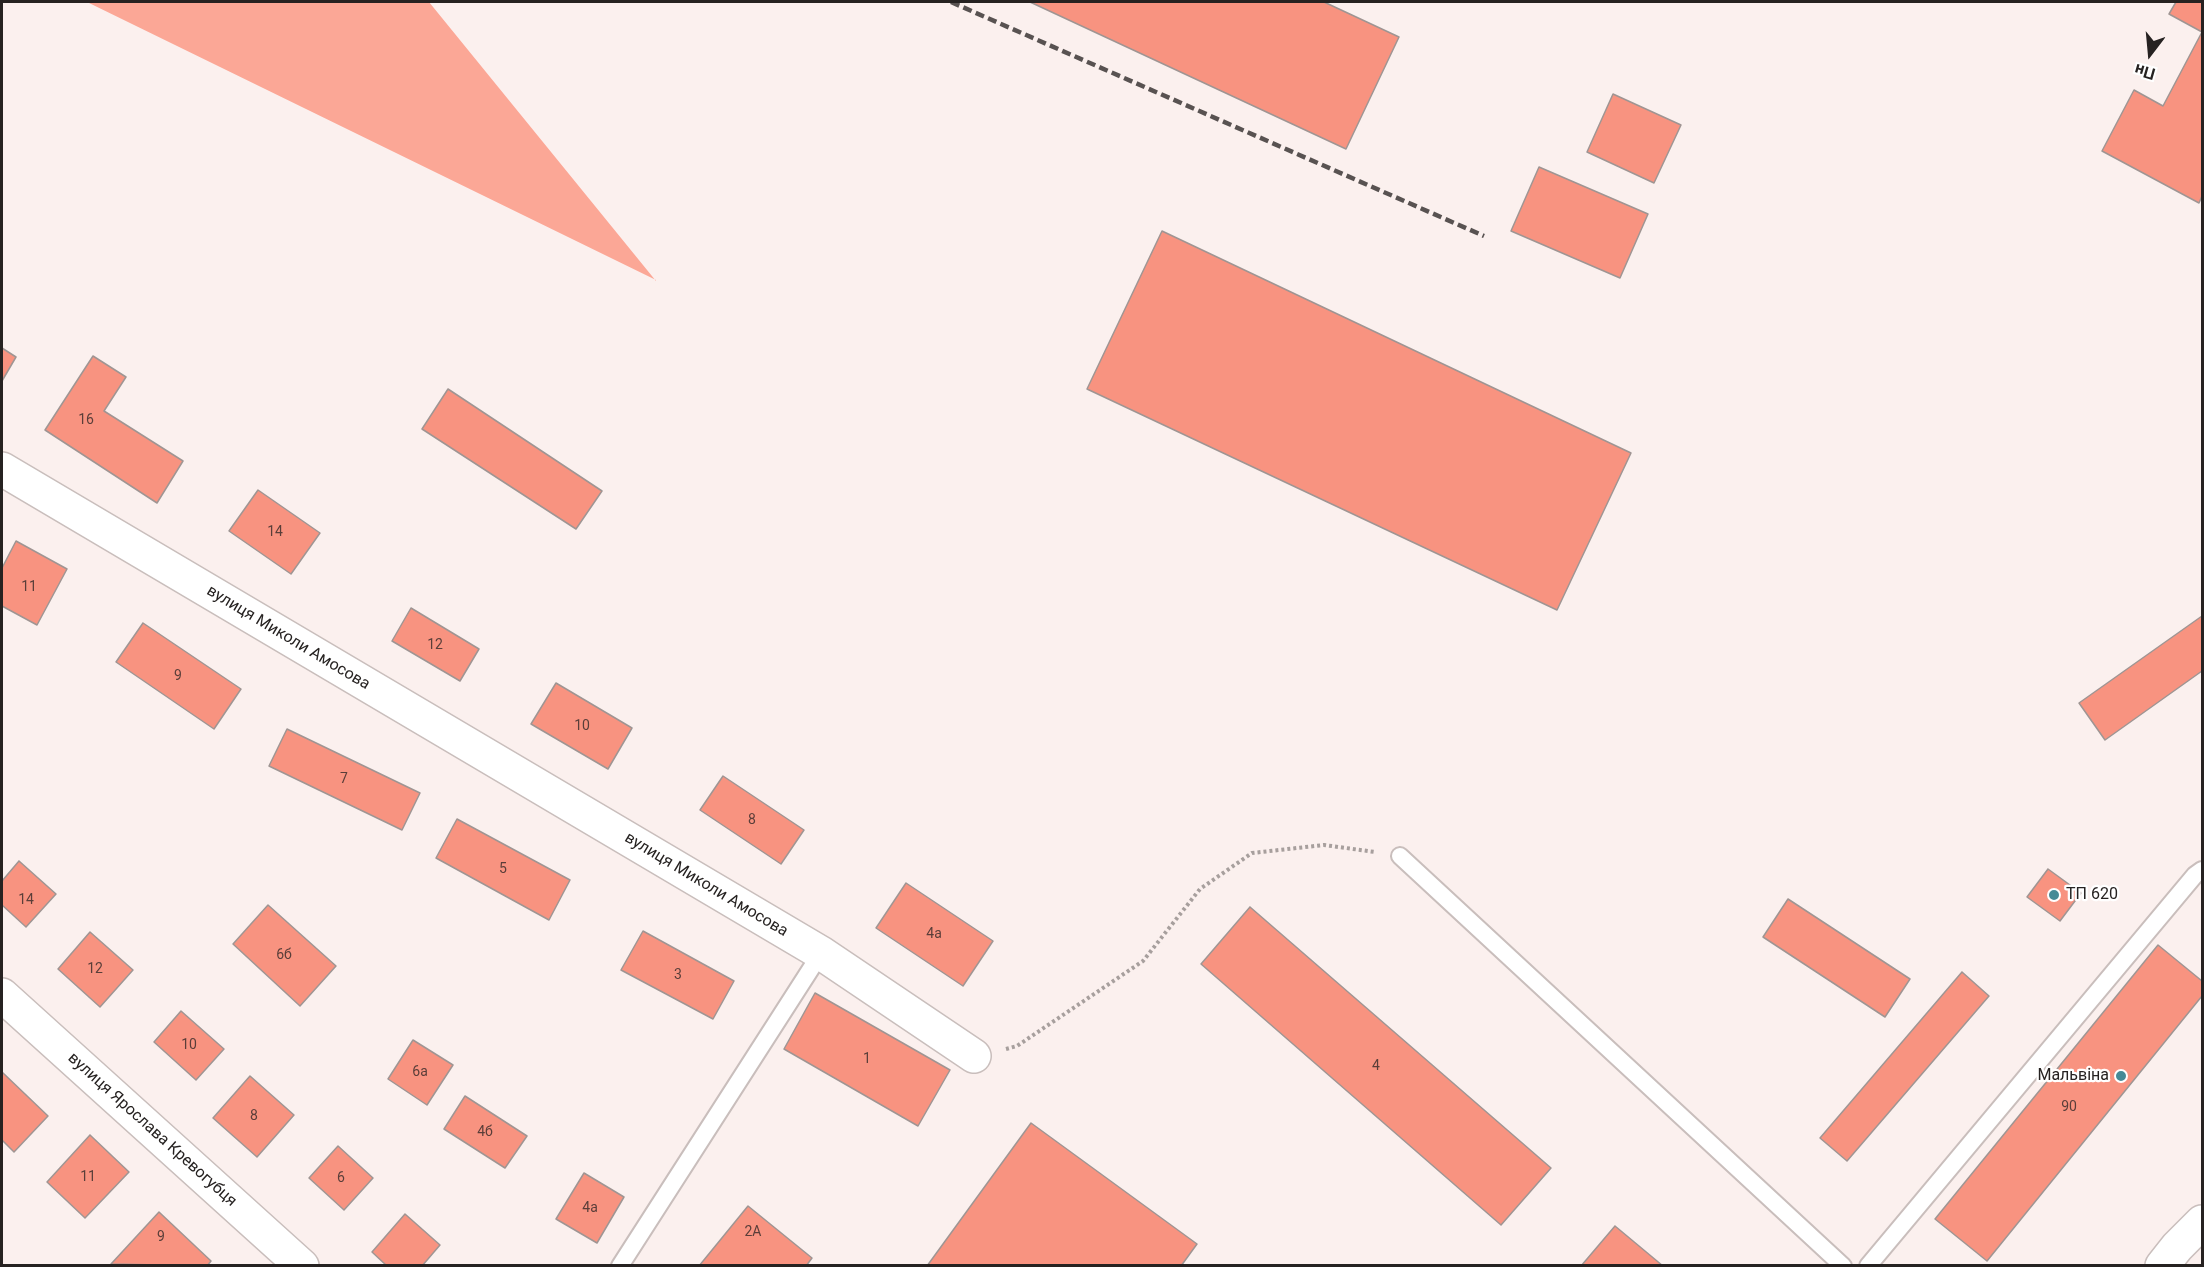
<!DOCTYPE html>
<html>
<head>
<meta charset="utf-8">
<style>
	body { margin:0 }
	#map { position:relative; width:2204px; height:1267px; overflow:hidden; background:#fbf0ee; font-family:Roboto,sans-serif }
	canvas { display:block }
	.frame { position:absolute; inset:0; border:3px solid #262221; pointer-events:none }
	.north { position:absolute; left:2120px; top:24px; width:60px; height:60px; -webkit-text-stroke:4px #fff; paint-order:stroke; rotate:196deg; font-size:16px; font-weight:700; line-height:24px; text-align:center; color:#262221 }
	.north::after { content:''; display:block; margin:auto; width:21px; height:27px; background:#262221; clip-path:polygon(50% 0,100% 100%,50% 72%,0 100%) }
</style>
</head>
<body>
<div id="map">
<canvas width="2204" height="1267"></canvas>
<div class="frame"></div>
<div class="north">Пн</div>
</div>
<script>
const g = document.querySelector('canvas').getContext('2d');
g.lineJoin = 'round';
function fillPath(path, color) { g.fillStyle = color; g.fill(path, 'evenodd'); }
const toPath = rows => new Path2D(rows.map(r => 'M' + r).join(''));
function stroke(path, color, width, dash) { g.strokeStyle = color; g.lineWidth = width; g.lineCap = dash ? 'butt' : 'round'; g.setLineDash(dash || []); g.stroke(path); }
function drawText(font, color, halo, rows, align = 'center') {
  g.font = font + ' Roboto,sans-serif'; g.lineWidth = 4.5; g.setLineDash([]); g.textBaseline = 'middle'; g.strokeStyle = halo; g.fillStyle = color; for (const [text, x, y, turn = 0] of rows) {
    g.save(); g.translate(x, y); g.rotate((+turn || 0) * Math.PI / 180); g.textAlign = isNaN(turn) ? turn : align; if (halo) g.strokeText(text, 0, 0); g.fillText(text, 0, 0); g.restore();
  }
}
fillPath(toPath([
	[87,2,429,2,656,281,656,280]
]), '#fba796');
const building = toPath([
	[1030,2,1324,2,1399,37,1346,149,1030,2],
	[2176,2,2202,2,2202,196,2199,203,2102,151,2134,90,2163,106,2202,32,2169,14,2176,2],
	[1613,94,1681,125,1654,183,1587,152,1613,94],
	[1539,167,1648,214,1620,278,1511,231,1539,167],
	[1162,231,1631,453,1557,610,1087,389,1162,231],
	[2,348,16,357,2,381,2,348],
	[93,356,126,377,104,411,183,461,157,503,45,430,93,356],
	[448,389,602,491,576,529,422,429,448,389],
	[258,490,320,533,291,574,229,531,258,490],
	[16,541,67,569,37,625,2,606,2,568,16,541],
	[411,608,479,649,460,681,392,641,411,608],
	[2202,616,2202,671,2105,740,2079,703,2202,616],
	[143,623,241,689,214,729,116,662,143,623],
	[556,683,632,728,608,769,531,724,556,683],
	[287,729,420,793,402,830,269,766,287,729],
	[723,776,804,830,781,864,700,810,723,776],
	[457,819,570,880,549,920,436,858,457,819],
	[19,861,56,894,26,927,2,905,2,881,19,861],
	[2048,869,2081,893,2060,921,2027,897,2048,869],
	[906,883,993,941,963,986,876,928,906,883],
	[1788,899,1910,979,1885,1017,1763,937,1788,899],
	[268,905,336,966,300,1006,233,944,268,905],
	[1250,907,1551,1168,1501,1225,1201,964,1250,907],
	[643,931,734,981,713,1019,621,970,643,931],
	[90,932,133,970,100,1007,58,969,90,932],
	[2158,945,2202,981,2202,996,1987,1261,1935,1219,2158,945],
	[1962,972,1989,996,1847,1161,1820,1138,1962,972],
	[815,993,950,1070,918,1126,784,1049,815,993],
	[181,1011,224,1049,196,1080,154,1042,181,1011],
	[413,1040,453,1065,427,1105,388,1079,413,1040],
	[2,1072,48,1116,14,1152,2,1140,2,1072],
	[250,1076,294,1115,257,1157,213,1118,250,1076],
	[465,1096,527,1136,505,1168,444,1129,465,1096],
	[1031,1123,1197,1244,1181,1266,927,1266,1031,1123],
	[90,1135,129,1172,85,1218,47,1182,90,1135],
	[338,1146,373,1178,344,1210,309,1178,338,1146],
	[584,1173,624,1197,597,1243,556,1219,584,1173],
	[748,1206,812,1258,806,1266,699,1266,748,1206],
	[159,1212,211,1261,207,1266,111,1264,159,1212],
	[405,1214,440,1245,422,1266,387,1266,372,1252,405,1214],
	[1615,1226,1663,1266,1581,1266,1615,1226]
]);
fillPath(building, '#f89380');
stroke(building, '#9f9593', 1.5);
const lane = toPath([
	[1400,856,1843,1266],
	[620,1266,821,953],
	[1868,1266,2195,875,2202,870]
]);
const street = toPath([
	[2,469,821,953,974,1056],
	[2,995,302,1266],
	[2162,1266,2177,1247,2202,1222]
]);
stroke(lane, '#c9bebc', 20);
stroke(street, '#c9bebc', 36);
stroke(toPath([
	[1006,1049,1017,1046,1143,961,1200,889,1252,853,1324,845,1375,852]
]), '#a79f9d', 4, [3, 3]);
stroke(lane, '#fff', 16);
stroke(street, '#fff', 33);
stroke(toPath([
	[951,2,1484,236]
]), '#585251', 4.5, [9, 4.5]);
for (const [x, y, r, color] of [
	[2054,895,6,"#458a97"],
	[2121,1076,6,"#458a97"]
]) { const dot = new Path2D(); dot.arc(x, y, r, 0, 2 * Math.PI); g.fillStyle = color; g.fill(dot); stroke(dot, '#fff', 2); }
drawText('14px', '#5a3e39', null, [
	["16",86,420],
	["14",275,532],
	["11",29,587],
	["12",435,645],
	["9",178,676],
	["10",582,726],
	["7",344,779],
	["8",752,820],
	["5",503,869],
	["14",26,900],
	["4а",934,934],
	["6б",284,955],
	["12",95,969],
	["3",678,975],
	["10",189,1045],
	["1",867,1059],
	["4",1376,1066],
	["6а",420,1072],
	["90",2069,1107],
	["8",254,1116],
	["4б",485,1132],
	["11",88,1177],
	["6",341,1178],
	["4а",590,1208],
	["2А",753,1232],
	["9",161,1237]
]);
drawText('16px', '#262221', '#fff', [
	["вулиця Миколи Амосова",288,638,31],
	["вулиця Миколи Амосова",706,885,31],
	["вулиця Ярослава Кревогубця",152,1130,42]
]);
drawText('16px', '#262221', '#fff', [
	["ТП 620",2066,895],
	["Мальвіна",2109,1076,"right"]
], 'left');
</script>
</body>
</html>
